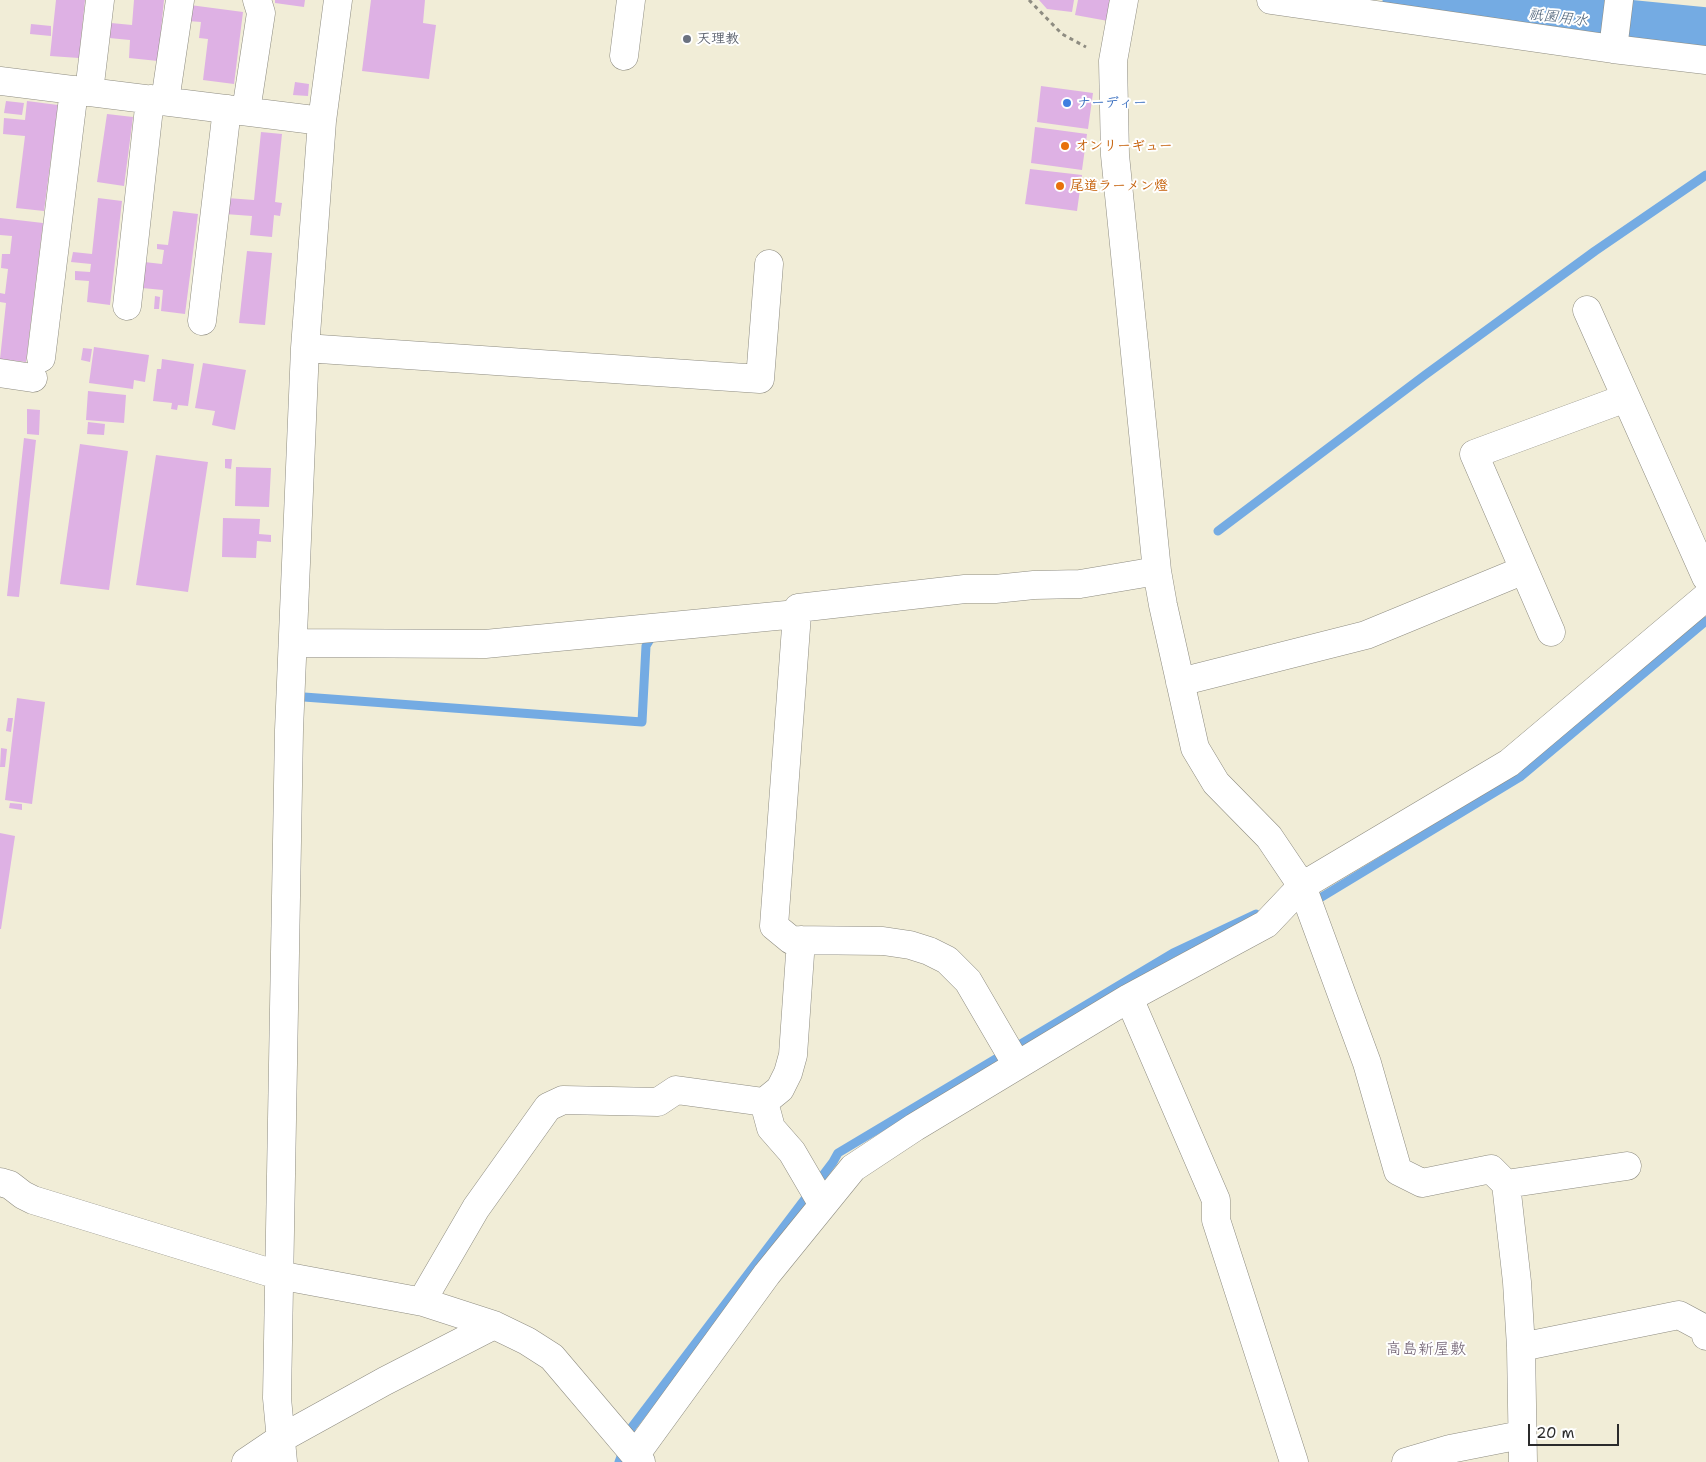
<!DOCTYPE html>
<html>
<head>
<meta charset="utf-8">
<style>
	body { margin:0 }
	#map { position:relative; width:1706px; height:1462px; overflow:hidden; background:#f1edd7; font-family:"Shantell Sans",sans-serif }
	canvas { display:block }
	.scale { position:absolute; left:1528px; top:1424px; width:91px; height:22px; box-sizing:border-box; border:2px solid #2b2b2b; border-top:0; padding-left:6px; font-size:15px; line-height:18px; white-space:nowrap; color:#2b2b2b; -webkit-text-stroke:4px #fff; paint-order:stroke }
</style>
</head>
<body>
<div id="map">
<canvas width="1706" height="1462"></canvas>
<div class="scale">20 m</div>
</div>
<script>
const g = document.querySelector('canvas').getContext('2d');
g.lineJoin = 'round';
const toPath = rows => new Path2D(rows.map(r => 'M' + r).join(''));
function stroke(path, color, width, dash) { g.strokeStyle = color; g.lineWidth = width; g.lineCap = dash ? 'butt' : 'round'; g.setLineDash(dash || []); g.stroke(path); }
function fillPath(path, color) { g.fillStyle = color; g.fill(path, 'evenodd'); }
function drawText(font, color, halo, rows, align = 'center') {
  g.font = font + ' "Shantell Sans","Klee One",sans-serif'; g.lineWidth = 4; g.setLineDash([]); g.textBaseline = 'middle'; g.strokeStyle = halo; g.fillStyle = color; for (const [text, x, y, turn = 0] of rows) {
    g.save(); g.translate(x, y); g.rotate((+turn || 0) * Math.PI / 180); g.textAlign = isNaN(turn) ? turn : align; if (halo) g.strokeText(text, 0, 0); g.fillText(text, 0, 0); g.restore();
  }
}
stroke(toPath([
	[1218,531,1425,375,1595,251,1706,175],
	[304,697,642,722,646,646,649,641],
	[1320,898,1520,777,1706,621],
	[619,1462,632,1427,833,1162,838,1153,1173,953,1256,914]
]), '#74abe3', 9);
stroke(toPath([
	[1410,0,1606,25,1706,35]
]), '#74abe3', 55);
fillPath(toPath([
	[56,0,85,0,79,58,50,56],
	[134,0,164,0,158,61,129,58,130,40,109,38,111,23,132,25],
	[275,0,305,0,304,7,275,3],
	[371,0,425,0,423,23,436,25,429,79,362,71],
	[1039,0,1074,0,1072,12,1047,9],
	[1078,0,1112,0,1108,21,1075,15],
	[190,5,243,12,234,84,203,80,208,39,199,38,201,22,188,21],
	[31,24,51,26,51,36,30,34],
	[295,82,309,84,308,96,293,95],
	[1041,86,1093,93,1088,129,1037,122],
	[6,101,24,103,22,115,4,113],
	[27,101,58,105,44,211,16,208,25,136,3,134,4,118,25,120],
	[107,114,133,117,124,186,97,182],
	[1035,127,1087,134,1082,170,1031,163],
	[261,132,282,134,275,202,282,203,280,216,274,215,272,237,250,235,252,216,225,214,227,198,254,200],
	[1030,169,1082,175,1077,211,1025,204],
	[98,198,122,201,110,305,87,302,89,281,75,280,75,271,90,272,91,264,71,262,73,252,92,254],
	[173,211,198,214,185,314,161,311,163,290,142,288,144,262,162,264,164,250,157,249,157,244,168,245],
	[0,218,43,223,26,362,0,359,6,303,0,302,0,293,5,294,8,269,1,268,2,254,10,254,12,236,0,235],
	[247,251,272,253,265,325,239,323],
	[155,296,160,297,159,309,154,309],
	[94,347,149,355,145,382,134,380,133,389,89,383],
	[83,348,92,349,90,362,81,360],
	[162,359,194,364,188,406,178,405,177,410,171,409,172,403,153,401,157,369,161,369],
	[203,363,246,370,235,430,212,425,215,411,195,408],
	[88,391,126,395,124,423,86,420],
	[27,409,40,410,39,435,27,434],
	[88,422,105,424,104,435,87,434],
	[24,438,36,440,19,597,7,596],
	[80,444,128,451,109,590,60,584],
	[156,455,208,462,188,592,136,585],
	[225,459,232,459,231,469,225,468],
	[236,467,271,468,269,507,235,506],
	[223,518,260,519,259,534,271,535,271,542,257,541,256,558,222,557],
	[17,698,45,702,32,804,5,800],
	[8,718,13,718,11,732,6,731],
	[1,748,7,749,5,767,0,767],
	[10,803,22,804,22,810,9,808],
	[0,833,15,836,1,929,0,929]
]), '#deb1e4');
const minor = toPath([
	[1124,0,1113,61,1115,155,1157,571,1163,605,1195,748,1216,783,1269,837,1302,886,1367,1063,1398,1171,1422,1183,1491,1169,1506,1184,1627,1166],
	[1271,0,1613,49,1706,60],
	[1613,49,1619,0],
	[624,56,631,0],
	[0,81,322,121],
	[89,92,100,0],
	[165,101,180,0],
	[246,111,261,13,257,0],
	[127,306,150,99],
	[1587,310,1706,577],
	[202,321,227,109],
	[305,348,760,379,769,264],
	[41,358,74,90],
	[0,373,33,378],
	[797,614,774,926,791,940,883,941,910,945,929,951,947,960,968,981,1017,1065],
	[1551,632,1474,454,1626,398],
	[294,643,485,644,797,614,798,608,965,589,995,589,1034,585,1080,584,1157,571],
	[1180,682,1366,635,1524,570],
	[1129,998,1216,1200,1216,1220,1294,1462],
	[764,1102,780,1089,788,1073,793,1055,801,940],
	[0,1182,10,1185,23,1195,33,1200,278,1275,423,1302,494,1325,527,1341,552,1357,641,1462],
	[1506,1184,1517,1282,1521,1347,1523,1462],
	[423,1302,426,1294,476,1208,548,1107,563,1100,658,1102,676,1090,764,1102,771,1128,792,1152,823,1205],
	[1521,1347,1679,1315,1705,1329,1706,1336],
	[636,1454,767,1274,853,1168,915,1127,1129,998,1266,924,1302,886,1509,763,1706,597],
	[246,1462,280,1439,385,1381,494,1325],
	[283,1462,277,1398,289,730,305,348,322,121,338,0],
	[1406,1462,1450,1449,1521,1435]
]);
stroke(minor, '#8e8c81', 29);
stroke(toPath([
	[1029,0,1062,34,1086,47]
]), '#8e8c81', 3, [4, 4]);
stroke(minor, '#fff', 28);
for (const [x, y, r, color] of [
	[687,39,5,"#6b7280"],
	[1067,103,5,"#3f7fe0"],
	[1065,146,5,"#e8710a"],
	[1060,186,5,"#e8710a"]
]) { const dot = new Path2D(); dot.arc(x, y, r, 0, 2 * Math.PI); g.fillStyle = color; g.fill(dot); stroke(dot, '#fff', 2); }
drawText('bold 14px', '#5b616d', '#fff', [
	["天理教",697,39]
], 'left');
drawText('bold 14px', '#366cbe', '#fff', [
	["ナーディー",1077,103]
], 'left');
drawText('bold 14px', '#c56008', '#fff', [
	["オンリーギュー",1075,146],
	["尾道ラーメン燈",1070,186]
], 'left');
drawText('italic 15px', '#485e75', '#fff', [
	["祇園用水",1558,18,7]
]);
drawText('16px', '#6a5a6c', '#fff', [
	["高島新屋敷",1426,1350]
]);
</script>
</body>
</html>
